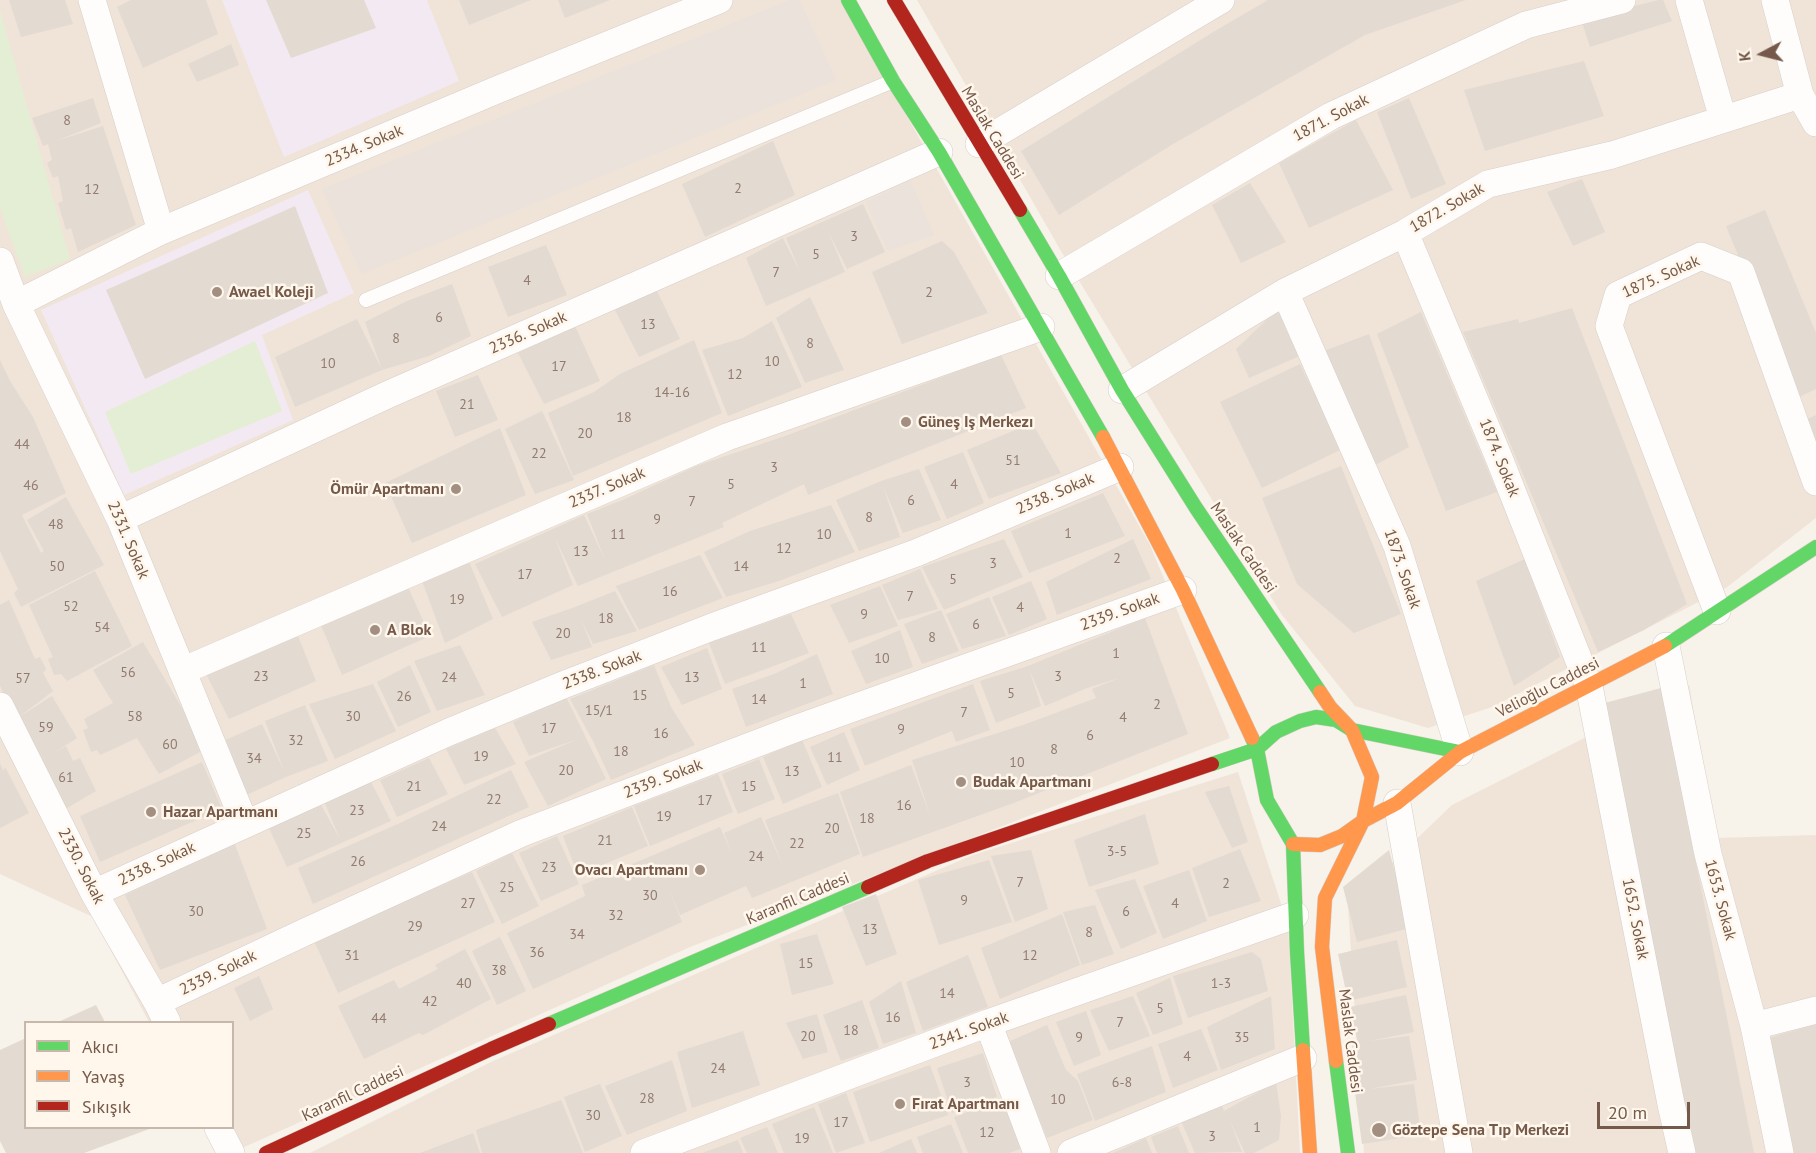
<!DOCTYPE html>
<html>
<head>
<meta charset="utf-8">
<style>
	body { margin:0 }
	#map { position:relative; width:1816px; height:1153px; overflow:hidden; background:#f7f2ea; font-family:"PT Sans",sans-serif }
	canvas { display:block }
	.legend { position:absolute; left:24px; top:1021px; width:210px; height:108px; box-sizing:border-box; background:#fff7eb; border:2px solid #c8b8ab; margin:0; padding:8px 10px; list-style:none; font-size:18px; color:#75594a }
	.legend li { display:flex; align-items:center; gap:12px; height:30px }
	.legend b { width:30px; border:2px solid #c8b8ab }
	.north { position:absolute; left:1732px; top:24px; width:60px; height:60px; -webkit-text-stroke:4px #fff7eb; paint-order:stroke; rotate:263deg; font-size:16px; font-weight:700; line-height:24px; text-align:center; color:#75594a }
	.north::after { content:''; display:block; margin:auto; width:21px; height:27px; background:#75594a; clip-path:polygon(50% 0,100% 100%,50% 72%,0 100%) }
	.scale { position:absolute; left:1597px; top:1102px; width:93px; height:27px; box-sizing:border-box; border:3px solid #75594a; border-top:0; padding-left:8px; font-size:18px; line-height:21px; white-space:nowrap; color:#75594a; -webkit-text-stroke:4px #fff7eb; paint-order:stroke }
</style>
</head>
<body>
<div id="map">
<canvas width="1816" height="1153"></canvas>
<ul class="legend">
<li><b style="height:8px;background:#63d668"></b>Akıcı</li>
<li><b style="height:8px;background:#ff974d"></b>Yavaş</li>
<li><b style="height:8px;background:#b3261e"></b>Sıkışık</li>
</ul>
<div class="north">K</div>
<div class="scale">20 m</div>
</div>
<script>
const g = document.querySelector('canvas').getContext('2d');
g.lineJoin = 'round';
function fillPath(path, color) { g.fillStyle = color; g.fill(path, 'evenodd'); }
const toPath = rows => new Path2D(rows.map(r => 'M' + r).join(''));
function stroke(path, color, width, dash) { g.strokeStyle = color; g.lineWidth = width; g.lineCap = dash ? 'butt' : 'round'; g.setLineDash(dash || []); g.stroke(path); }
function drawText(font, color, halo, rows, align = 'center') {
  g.font = font + ' "PT Sans",sans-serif'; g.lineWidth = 5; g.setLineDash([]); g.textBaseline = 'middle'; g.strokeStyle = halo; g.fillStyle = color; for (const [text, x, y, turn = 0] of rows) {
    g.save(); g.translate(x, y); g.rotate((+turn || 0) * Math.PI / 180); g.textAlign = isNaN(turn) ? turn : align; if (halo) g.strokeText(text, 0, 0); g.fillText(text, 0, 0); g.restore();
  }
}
fillPath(toPath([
	[0,0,841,0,1150,545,1230,738,690,947,231,1153,218,1153,204,1128,232,1128,232,1022,149,1022,93,917,0,874],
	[917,0,1816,0,1816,518,1726,588,1492,707,1428,728,1355,706,1282,615,1061,251],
	[1689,685,1716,838,1816,835,1816,1153,1364,1153,1348,905,1452,805],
	[1238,772,1288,925,1300,1153,310,1153,493,1061,973,855]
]), '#f0e4d8');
fillPath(toPath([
	[790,0,799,0,836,80,362,274,322,189],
	[910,180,934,235,888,251,866,202]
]), '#eae2db');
fillPath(toPath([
	[222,0,427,0,459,81,284,157],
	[308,190,354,293,262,335,293,420,124,495,41,310]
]), '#f3e9f2');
fillPath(toPath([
	[0,11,70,259,25,277,0,208],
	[255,341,282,411,131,474,105,412]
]), '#e4eed5');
fillPath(toPath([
	[9,0,65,0,73,24,21,37],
	[131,0,206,0,218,34,143,68,117,7],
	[266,0,364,0,376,28,291,58],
	[459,0,531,0,469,25],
	[558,0,610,0,565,18],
	[1268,0,1466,0,1365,35,1173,144,1059,215,1021,151,1215,31],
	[1659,0,1663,0,1672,21,1590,47,1581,19],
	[231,44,239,65,197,82,188,64],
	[1584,61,1604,116,1485,151,1464,90],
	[93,98,101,123,56,141,103,126,136,225,78,252,71,228,66,230,58,203,63,201,58,176,53,178,47,163,52,160,48,144,43,146,32,118],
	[1409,98,1446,184,1411,199,1377,112],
	[1356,120,1393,190,1309,228,1279,163],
	[773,141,795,195,705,237,682,184],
	[1582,179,1605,232,1573,246,1547,192],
	[1250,183,1286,242,1241,263,1212,205],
	[863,204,885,252,847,269,828,231,845,272,766,306,746,258,783,238,801,274,786,238],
	[295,206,328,293,145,379,106,290],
	[1765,210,1816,333,1816,389,1797,398,1726,226],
	[942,241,954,252,988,313,902,344,872,272],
	[546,245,567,295,508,317,488,267],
	[452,284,471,336,429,356,382,370,365,322,407,301],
	[656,289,680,339,639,357,615,310],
	[810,297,844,370,805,383,776,318],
	[1280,307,1302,355,1249,378,1236,349],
	[1572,308,1687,604,1644,630,1598,652,1463,332,1518,319,1519,323],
	[1421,312,1497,492,1446,511,1377,334],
	[357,319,382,370,295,407,275,357],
	[772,321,802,387,728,416,702,350,743,338],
	[575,326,600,381,544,404,518,353],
	[1369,334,1409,447,1364,471,1321,352],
	[694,340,722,413,573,476,548,413,594,392,620,374],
	[1001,355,1026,408,808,495,804,484,722,523,724,527,578,586,555,538,573,585,502,617,475,564,584,515,605,560,587,514,625,499,696,466,785,436],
	[0,360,10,381,33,417,66,493,22,515,41,553,44,551,27,520,66,497,104,565,21,607,14,593,18,589,0,551],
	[1300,364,1342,449,1262,488,1220,402],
	[478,375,498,420,455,437,436,391],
	[542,411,574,480,535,494,505,429],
	[1816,415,1816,450,1803,421],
	[1032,423,1061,473,989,499,967,450],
	[500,428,526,495,412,543,385,483],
	[963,452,984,503,947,519,924,467],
	[1341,466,1401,614,1354,633,1297,584,1262,498],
	[919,469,941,520,903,533,883,486,900,537,859,551,836,500,881,481],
	[1103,493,1125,536,1029,573,1011,531],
	[831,505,855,552,779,581,726,597,704,552,750,531],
	[1004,539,1023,577,944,610,922,567],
	[1133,539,1151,579,1057,615,1046,582],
	[700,555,723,598,639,630,616,586],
	[467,557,493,619,445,643,422,581],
	[1525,559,1560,657,1514,686,1476,581],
	[920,569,938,609,898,620,882,585],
	[95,571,132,646,67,681,61,674,54,675,48,659,53,657,29,605],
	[1031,581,1047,619,1009,635,992,597],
	[407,585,430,636,342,675,321,625],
	[880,586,898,626,849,643,830,605],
	[615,591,637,631,593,644,581,619,592,647,551,660,532,622,575,607],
	[989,597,1006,636,962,649,946,614],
	[9,600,35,659,40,657,46,669,43,673,53,691,19,717,52,696,77,738,52,754,66,746,73,761,80,758,96,791,62,811,0,686,0,605],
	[941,610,959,651,922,664,904,624],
	[791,614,809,653,725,684,709,643],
	[1145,618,1188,734,1011,804,863,857,840,792,911,765,931,818,912,760,1023,725,1096,698,1092,689,1119,678,1087,688,1045,706,1029,669,1041,706,996,723,980,681,1028,666],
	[900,630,913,667,866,684,851,651],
	[298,636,316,681,229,719,205,672],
	[143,642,186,715,202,751,159,774,137,738,100,755,97,750,91,752,83,730,88,728,84,719,113,703,93,670],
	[460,645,485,695,437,711,414,661],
	[707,648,722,689,682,705,661,667],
	[817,654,833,694,746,727,732,689,774,674],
	[410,665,431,712,398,727,377,682],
	[654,665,671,707,695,745,611,780,593,741,570,699],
	[373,684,396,731,335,759,309,704],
	[973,684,990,730,956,742,952,731,865,766,850,729],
	[1661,688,1754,1153,1695,1153,1601,704],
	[566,697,606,779,548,806,524,762,578,739,529,756,513,722],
	[305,705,328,761,286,777,244,796,223,741,262,724,284,771,265,721],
	[495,728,516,764,464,785,446,749],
	[844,732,860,770,827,785,810,747],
	[802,740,822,787,783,804,763,757],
	[429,758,448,794,397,817,380,780],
	[759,759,775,799,738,814,722,774],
	[202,762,222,809,100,862,80,816],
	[0,763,3,771,5,767,29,813,0,828],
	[511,770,529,807,313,904,298,868,400,823],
	[718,774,733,812,650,846,634,806],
	[371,782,391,821,287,867,268,826,321,805,340,839,324,801],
	[1229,786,1248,842,1232,848,1205,792],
	[838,793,860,854,752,898,746,886,680,915,668,888,682,922,533,989,507,933,585,896,582,885,720,827,732,854,724,833,761,817,783,866,765,820],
	[632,807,648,846,578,875,563,836],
	[1145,814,1159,864,1089,887,1074,840],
	[557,836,579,884,541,901,519,853],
	[234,842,267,929,160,970,125,895],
	[1240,849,1261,901,1209,917,1192,868],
	[1031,850,1048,909,1015,922,991,856],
	[1389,850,1410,928,1357,942,1343,887],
	[512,853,539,906,502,924,476,871],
	[989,860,1012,922,939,945,918,880],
	[1189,870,1207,921,1163,939,1143,886],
	[472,872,495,922,338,993,315,943,366,918],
	[1135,879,1157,933,1121,949,1095,890],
	[876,894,897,954,866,966,842,907],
	[1095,905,1114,954,1082,965,1063,912],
	[1062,914,1080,965,1000,999,981,948],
	[817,934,834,984,792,995,780,944],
	[500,937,526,991,497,1005,472,951],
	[1397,940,1407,987,1348,1001,1338,954],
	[465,949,491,999,423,1035,419,1033,364,1059,338,1006,394,980,399,989,438,969,435,965],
	[1252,952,1261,959,1268,991,1188,1018,1173,976],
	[968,955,988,1007,923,1031,906,982],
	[259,976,273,1009,250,1021,234,988],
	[1170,978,1183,1024,1153,1035,1136,993],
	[901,981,916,1033,883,1044,869,1002],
	[1406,995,1414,1032,1369,1041,1409,1036,1417,1080,1369,1089,1414,1084,1421,1135,1362,1144,1355,1093,1360,1091,1352,1046,1358,1044,1350,1007],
	[1133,996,1150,1036,1109,1051,1090,1010],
	[1271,996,1275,1049,1221,1070,1207,1027],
	[862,1000,879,1048,841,1061,823,1015],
	[96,1005,105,1022,58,1022],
	[1086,1011,1101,1055,1074,1066,1056,1022],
	[817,1014,828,1052,803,1059,786,1023],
	[1816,1024,1816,1153,1789,1153,1765,1039],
	[1047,1025,1066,1070,1078,1081,1093,1120,1047,1138,1008,1042],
	[1201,1029,1218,1070,1173,1088,1158,1044],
	[743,1031,760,1085,692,1108,677,1052],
	[26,1038,26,1128,152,1128,84,1153,6,1153,0,1141,0,1050],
	[1152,1046,1166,1092,1095,1121,1077,1074],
	[983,1053,997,1097,952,1113,937,1068],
	[672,1060,687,1111,627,1135,605,1086],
	[930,1065,948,1115,870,1142,853,1092],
	[1276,1082,1281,1116,1279,1140,1254,1153,1245,1153,1230,1121,1242,1152,1195,1153,1181,1121,1221,1103,1224,1111],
	[600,1084,622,1136,585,1152,564,1097],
	[846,1093,865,1143,836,1153,818,1104],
	[1002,1099,1021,1149,1009,1153,968,1153,954,1117],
	[561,1100,583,1153,482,1153,476,1130],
	[814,1107,833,1153,784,1153,772,1124],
	[951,1124,963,1153,923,1153,917,1137],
	[1178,1126,1189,1153,1157,1153,1151,1137],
	[767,1127,778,1153,747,1153,740,1138],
	[473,1133,480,1153,420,1153],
	[1146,1138,1152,1153,1113,1153],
	[911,1139,917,1153,879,1153],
	[738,1140,743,1153,702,1153]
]), '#e3dad2');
const lane = toPath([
	[366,300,893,81]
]);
const street = toPath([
	[92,0,161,231],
	[1689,0,1723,119],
	[1775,0,1800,95,1816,123],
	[979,144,1221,0],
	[1405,233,1499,458,1589,686,1671,1104,1682,1153],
	[0,261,16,304,120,519,245,824],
	[1059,276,1331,116,1526,25,1622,0],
	[1285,292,1397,546,1460,752],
	[16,304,161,231,499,89,719,0],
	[1122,390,1285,292,1405,233,1488,184,1612,155,1800,95],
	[120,519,387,395,939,152],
	[1717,611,1609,326,1618,295,1701,256,1741,272,1816,482],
	[1666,646,1708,854,1754,1026,1780,1153],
	[182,671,727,437,1041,327],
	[0,706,94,893,157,1002,167,1022],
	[1397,803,1459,1153],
	[94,893,449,732,563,685,712,627,916,553,1120,467],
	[157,1002,303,933,522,833,792,730,1183,590],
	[988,1023,1037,1153],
	[1754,1026,1816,1010],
	[218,1128,231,1153],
	[644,1153,988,1023,1295,915],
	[1071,1153,1303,1058]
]);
const fast = toPath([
	[848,0,893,81,939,152,1103,437],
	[1020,210,1059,276,1122,390,1196,508,1320,692],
	[1665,646,1816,547],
	[1252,738,1257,749,1267,800,1293,844,1297,952,1303,1050],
	[1212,764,1257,749,1276,732,1300,721,1316,717,1336,720,1352,730,1460,752],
	[549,1024,868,887],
	[1336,1061,1348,1153]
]);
const slow = toPath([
	[1103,437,1183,590,1252,738],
	[1320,692,1330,707,1352,730,1372,777,1363,821,1325,898,1322,947,1336,1061],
	[1293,844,1320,845,1342,836,1363,821,1397,803,1460,752,1665,646],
	[1303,1050,1310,1153]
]);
const jam = toPath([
	[894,0,1020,210],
	[868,887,928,861,1212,764],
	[266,1153,491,1049,549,1024]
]);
stroke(lane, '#d6cfc9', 15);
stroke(street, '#d6cfc9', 28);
stroke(fast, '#d6cec7', 15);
stroke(slow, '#d6cec7', 15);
stroke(jam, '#d6cec7', 15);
stroke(lane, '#fefdfc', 14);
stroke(street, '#fefdfc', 27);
stroke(fast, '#63d668', 14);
stroke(slow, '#ff974d', 14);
stroke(jam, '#b3261e', 14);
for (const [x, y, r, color] of [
	[217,292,6,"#a28f82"],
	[906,422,6,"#a28f82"],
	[456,489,6,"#a28f82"],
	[375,630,6,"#a28f82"],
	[961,782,6,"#a28f82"],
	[151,812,6,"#a28f82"],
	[700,870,6,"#a28f82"],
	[900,1104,6,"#a28f82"],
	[1379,1130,8,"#a28f82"]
]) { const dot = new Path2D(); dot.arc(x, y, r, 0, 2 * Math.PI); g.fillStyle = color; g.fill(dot); stroke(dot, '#fff7eb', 2); }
drawText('14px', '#927b6e', null, [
	["8",67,121],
	["2",738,189],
	["12",92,190],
	["3",854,237],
	["5",816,255],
	["7",776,273],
	["4",527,281],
	["2",929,293],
	["6",439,318],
	["13",648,325],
	["8",396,339],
	["8",810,344],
	["10",772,362],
	["10",328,364],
	["17",559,367],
	["12",735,375],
	["14-16",672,393],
	["21",467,405],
	["18",624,418],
	["20",585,434],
	["44",22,445],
	["22",539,454],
	["51",1013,461],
	["3",774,468],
	["5",731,485],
	["4",954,485],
	["46",31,486],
	["6",911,501],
	["7",692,502],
	["8",869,518],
	["9",657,520],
	["48",56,525],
	["1",1068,534],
	["11",618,535],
	["10",824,535],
	["12",784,549],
	["13",581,552],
	["2",1117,559],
	["3",993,564],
	["50",57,567],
	["14",741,567],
	["17",525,575],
	["5",953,580],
	["16",670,592],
	["7",910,597],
	["19",457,600],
	["52",71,607],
	["4",1020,608],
	["9",864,615],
	["18",606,619],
	["6",976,625],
	["54",102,628],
	["20",563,634],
	["8",932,638],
	["11",759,648],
	["1",1116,654],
	["10",882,659],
	["56",128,673],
	["23",261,677],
	["3",1058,677],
	["24",449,678],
	["13",692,678],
	["57",23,679],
	["1",803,684],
	["5",1011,694],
	["15",640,696],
	["26",404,697],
	["14",759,700],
	["2",1157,705],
	["15/1",599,711],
	["7",964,713],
	["58",135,717],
	["30",353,717],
	["4",1123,718],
	["59",46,728],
	["17",549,729],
	["9",901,730],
	["16",661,734],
	["6",1090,736],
	["32",296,741],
	["60",170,745],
	["8",1054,750],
	["18",621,752],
	["19",481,757],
	["11",835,758],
	["34",254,759],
	["10",1017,763],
	["20",566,771],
	["13",792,772],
	["61",66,778],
	["21",414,787],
	["15",749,787],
	["22",494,800],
	["17",705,801],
	["16",904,806],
	["23",357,811],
	["19",664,817],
	["18",867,819],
	["24",439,827],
	["20",832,829],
	["25",304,834],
	["21",605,841],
	["22",797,844],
	["3-5",1117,852],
	["24",756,857],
	["26",358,862],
	["23",549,868],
	["7",1020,883],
	["2",1226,884],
	["25",507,888],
	["30",650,896],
	["9",964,901],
	["27",468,904],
	["4",1175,904],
	["30",196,912],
	["6",1126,912],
	["32",616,916],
	["29",415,927],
	["13",870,930],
	["8",1089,933],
	["34",577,935],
	["36",537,953],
	["31",352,956],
	["12",1030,956],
	["15",806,964],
	["38",499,971],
	["40",464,984],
	["1-3",1221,984],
	["14",947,994],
	["42",430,1002],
	["5",1160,1009],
	["16",893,1018],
	["44",379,1019],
	["7",1120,1023],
	["18",851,1031],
	["20",808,1037],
	["9",1079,1038],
	["35",1242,1038],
	["4",1187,1057],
	["24",718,1069],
	["3",967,1083],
	["6-8",1122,1083],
	["28",647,1099],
	["10",1058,1100],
	["30",593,1116],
	["17",841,1123],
	["1",1257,1128],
	["12",987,1133],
	["3",1212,1137],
	["19",802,1139]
]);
drawText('16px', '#75594a', '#fff7eb', [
	["1871. Sokak",1331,118,-28],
	["Maslak Caddesi",992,133,59],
	["2334. Sokak",364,146,-23],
	["1872. Sokak",1447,208,-30],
	["1875. Sokak",1661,277,-24],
	["2336. Sokak",528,333,-24],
	["1874. Sokak",1499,458,68],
	["2337. Sokak",607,488,-23],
	["2338. Sokak",1055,494,-23],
	["2331. Sokak",128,540,67],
	["Maslak Caddesi",1243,548,56],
	["1873. Sokak",1402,569,71],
	["2339. Sokak",1120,612,-20],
	["2338. Sokak",602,670,-21],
	["Velioğlu Caddesi",1548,688,-27],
	["2339. Sokak",663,779,-21],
	["2338. Sokak",157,864,-25],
	["2330. Sokak",81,866,63],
	["Karanfil Caddesi",798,899,-23],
	["1653. Sokak",1720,900,75],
	["1652. Sokak",1635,919,79],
	["2339. Sokak",218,973,-26],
	["2341. Sokak",969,1031,-20],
	["Maslak Caddesi",1350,1041,83],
	["Karanfil Caddesi",353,1094,-25]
]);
drawText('bold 16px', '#75594a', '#fff7eb', [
	["Awael Koleji",229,292],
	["Güneş Iş Merkezı",918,422],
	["Ömür Apartmanı",444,489,"right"],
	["A Blok",387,630],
	["Budak Apartmanı",973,782],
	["Hazar Apartmanı",163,812],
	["Ovacı Apartmanı",688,870,"right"],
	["Fırat Apartmanı",912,1104],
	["Göztepe Sena Tıp Merkezi",1392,1130]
], 'left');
</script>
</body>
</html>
